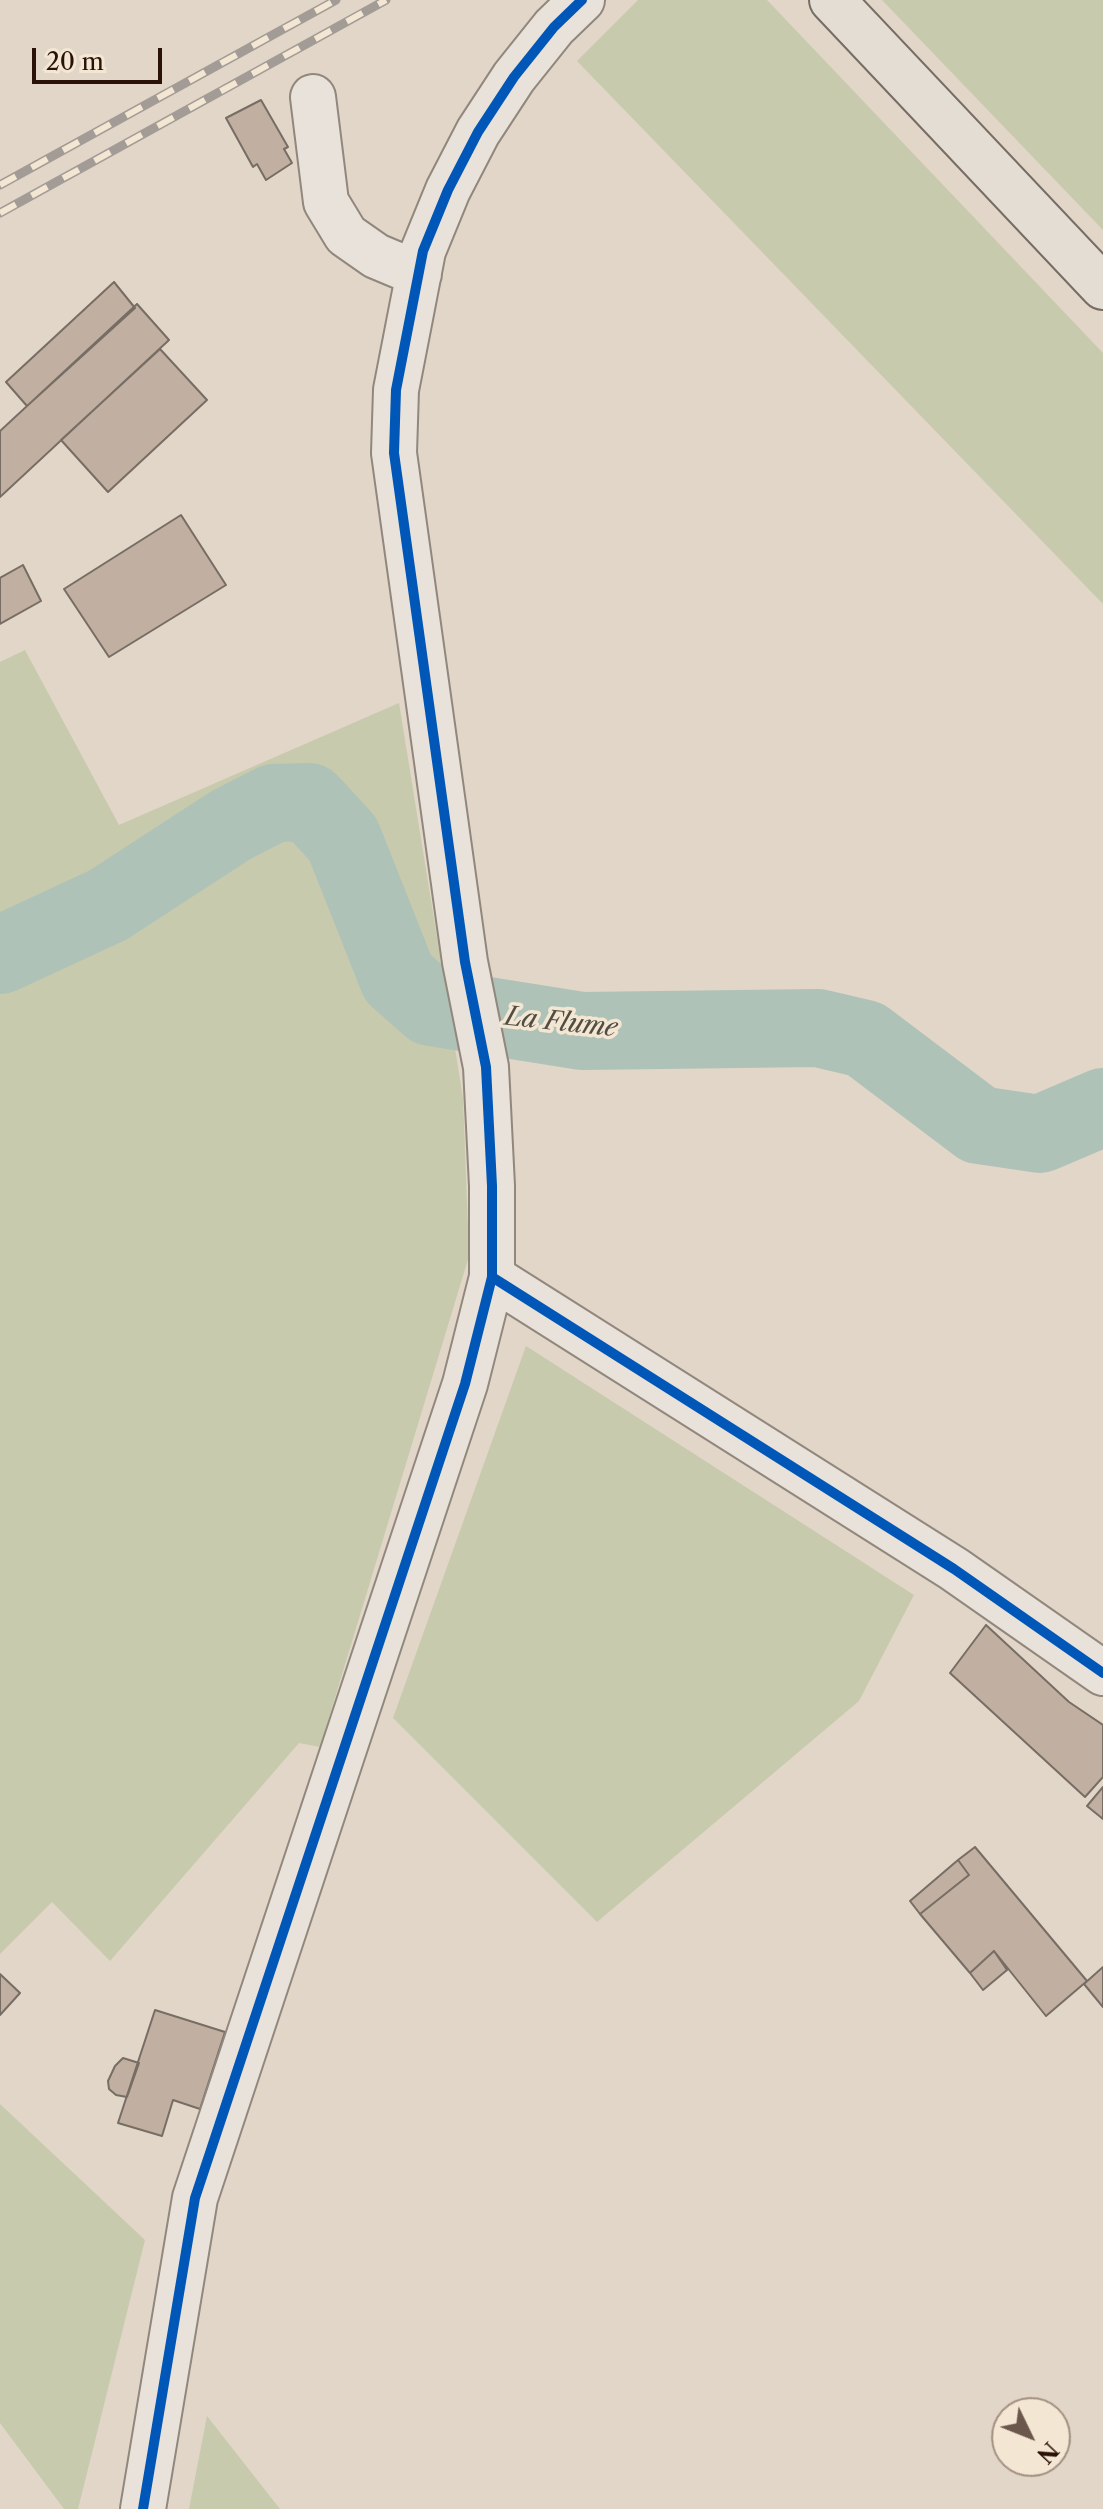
<!DOCTYPE html>
<html>
<head>
<meta charset="utf-8">
<style>
	body { margin:0 }
	#map { position:relative; width:1103px; height:2509px; overflow:hidden; background:#e1d6c7; font-family:"Libre Caslon Text",serif }
	canvas { display:block }
	.north { position:absolute; left:991px; top:2397px; width:80px; height:80px; box-sizing:border-box; background:#f3e6d3; border:2px solid #a39182; border-radius:50%; rotate:133deg; font-size:22px; font-weight:700; line-height:32px; text-align:center; color:#2b1208 }
	.north::after { content:''; display:block; margin:auto; width:28px; height:36px; background:#6b574b; clip-path:polygon(50% 0,100% 100%,50% 72%,0 100%) }
	.scale { position:absolute; left:32px; top:48px; width:130px; height:36px; box-sizing:border-box; border:4px solid #2b1208; border-top:0; padding-left:10px; font-size:24px; line-height:28px; white-space:nowrap; color:#2b1208; -webkit-text-stroke:6px #f3e6d3; paint-order:stroke }
</style>
</head>
<body>
<div id="map">
<canvas width="1103" height="2509"></canvas>
<div class="north">N</div>
<div class="scale">20 m</div>
</div>
<script>
const g = document.querySelector('canvas').getContext('2d');
g.lineJoin = 'round';
function fillPath(path, color) { g.fillStyle = color; g.fill(path, 'evenodd'); }
const toPath = rows => new Path2D(rows.map(r => 'M' + r).join(''));
function stroke(path, color, width, dash) { g.strokeStyle = color; g.lineWidth = width; g.lineCap = dash ? 'butt' : 'round'; g.setLineDash(dash || []); g.stroke(path); }
function drawText(font, color, halo, rows, align = 'center') {
  g.font = font + ' "Libre Caslon Text",serif'; g.lineWidth = 7; g.setLineDash([]); g.textBaseline = 'middle'; g.strokeStyle = halo; g.fillStyle = color; for (const [text, x, y, turn = 0] of rows) {
    g.save(); g.translate(x, y); g.rotate((+turn || 0) * Math.PI / 180); g.textAlign = isNaN(turn) ? turn : align; if (halo) g.strokeText(text, 0, 0); g.fillText(text, 0, 0); g.restore();
  }
}
fillPath(toPath([
	[638,0,767,0,1103,353,1103,604,577,61],
	[882,0,1103,0,1103,230],
	[25,650,119,825,399,703,463,1098,469,1256,320,1747,299,1743,110,1961,52,1902,0,1954,0,662],
	[526,1346,914,1595,859,1701,597,1922,393,1718],
	[0,2104,145,2240,78,2509,64,2509,0,2423],
	[207,2416,280,2509,189,2509]
]), '#c7caac');
stroke(toPath([
	[0,955,108,905,231,825,274,803,309,802,343,839,398,978,431,1007,582,1031,818,1028,865,1039,979,1125,1040,1134,1103,1107]
]), '#afc2b7', 78);
const building = toPath([
	[261,100,288,147,284,149,292,163,266,180,257,164,253,167,226,118,261,100],
	[114,282,135,308,27,406,6,382,114,282],
	[137,304,169,340,0,497,0,431,137,304],
	[160,349,207,400,108,492,61,440,160,349],
	[181,515,226,585,109,657,64,589,181,515],
	[23,565,41,601,0,624,0,578,23,565],
	[986,1625,1069,1702,1103,1725,1103,1777,1085,1797,950,1673,986,1625],
	[1103,1787,1103,1819,1087,1806,1103,1787],
	[975,1847,1087,1981,1046,2016,994,1951,970,1973,920,1914,969,1875,958,1860,975,1847],
	[958,1860,969,1875,920,1914,910,1901,958,1860],
	[994,1951,1007,1970,983,1990,970,1973,994,1951],
	[1103,1967,1103,2007,1084,1984,1103,1967],
	[0,1974,20,1993,0,2015,0,1974],
	[155,2010,225,2032,200,2109,173,2100,162,2136,118,2123,155,2010],
	[123,2058,139,2063,127,2097,116,2095,109,2089,108,2081,115,2066,123,2058]
]);
fillPath(building, '#c1b0a1');
stroke(building, '#776d64', 2);
const minor = toPath([
	[313,97,326,202,346,235,376,256,419,274],
	[492,1277,954,1569,1103,1673],
	[143,2509,195,2198,465,1384,492,1277,492,1186,486,1067,465,962,394,453,396,390,423,251,448,190,478,132,514,77,554,27,582,0]
]);
const major = toPath([
	[832,0,1103,287]
]);
stroke(minor, '#91877d', 48);
stroke(major, '#776d64', 48);
stroke(minor, '#e8e2da', 44);
stroke(major, '#e4ddd4', 44);
const rail = toPath([
	[0,185,336,0],
	[0,213,386,0]
]);
stroke(rail, '#a39c96', 9);
stroke(rail, '#f3e6d3', 6, [18]);
stroke(toPath([
	[492,1277,954,1569,1103,1673],
	[143,2509,195,2198,465,1384,492,1277,492,1186,486,1067,465,962,394,453,396,390,423,251,448,190,478,132,514,77,554,27,582,0]
]), '#0057b8', 10);
drawText('italic 26px', '#524d43', '#f3e6d3', [
	["La Flume",561,1023,6]
]);
</script>
</body>
</html>
